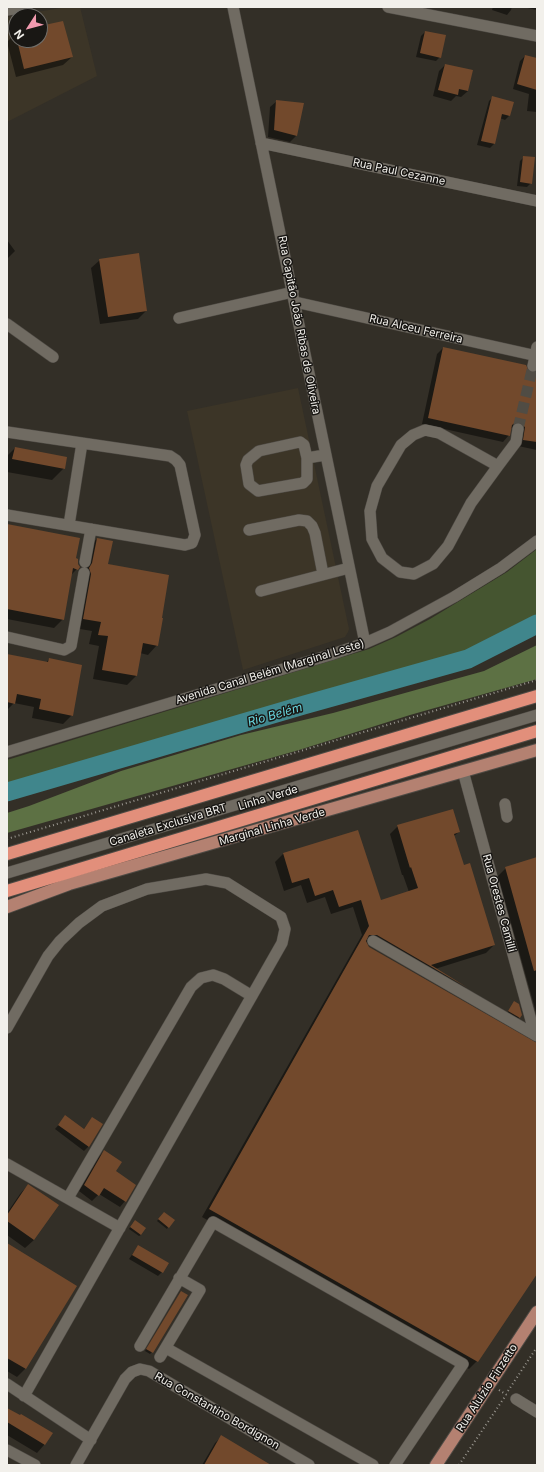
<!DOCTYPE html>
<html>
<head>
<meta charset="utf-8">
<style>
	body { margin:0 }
	#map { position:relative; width:544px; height:1472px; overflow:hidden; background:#332f27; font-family:Inter,sans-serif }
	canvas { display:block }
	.frame { position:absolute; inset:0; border:8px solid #f2f0eb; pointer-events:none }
	.north { position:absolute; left:8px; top:8px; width:40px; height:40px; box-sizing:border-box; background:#191714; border:1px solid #706e6a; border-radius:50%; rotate:234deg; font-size:11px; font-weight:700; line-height:16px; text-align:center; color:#f2f0eb }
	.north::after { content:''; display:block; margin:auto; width:14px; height:18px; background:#f29aaf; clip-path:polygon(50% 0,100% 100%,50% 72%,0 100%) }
</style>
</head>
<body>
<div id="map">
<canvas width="544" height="1472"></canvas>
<div class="frame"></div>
<div class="north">N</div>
</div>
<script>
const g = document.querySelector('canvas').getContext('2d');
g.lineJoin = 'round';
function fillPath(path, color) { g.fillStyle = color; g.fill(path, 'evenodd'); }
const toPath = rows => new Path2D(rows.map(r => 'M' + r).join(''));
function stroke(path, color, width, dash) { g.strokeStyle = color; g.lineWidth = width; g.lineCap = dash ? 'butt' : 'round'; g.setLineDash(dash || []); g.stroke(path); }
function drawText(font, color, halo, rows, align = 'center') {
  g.font = font + ' Inter,sans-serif'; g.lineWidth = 3; g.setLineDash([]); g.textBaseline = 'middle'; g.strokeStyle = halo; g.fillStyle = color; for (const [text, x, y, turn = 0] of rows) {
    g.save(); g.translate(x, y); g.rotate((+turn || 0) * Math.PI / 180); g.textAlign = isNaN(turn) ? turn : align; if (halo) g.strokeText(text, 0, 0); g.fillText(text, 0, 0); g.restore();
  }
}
fillPath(toPath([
	[67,7,80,7,97,76,7,122,7,17],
	[16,16,40,16,40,40,16,40],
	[298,388,349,629,348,632,345,637,243,670,187,411]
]), '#3c3527');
fillPath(toPath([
	[537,549,537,617,467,654,332,692,7,787,7,760,369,649,396,637,430,619,507,572]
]), '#455530');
fillPath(toPath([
	[537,645,537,679,410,715,299,750,7,833,7,813,29,806,121,771,241,735,333,713,484,671]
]), '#5d7144');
fillPath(toPath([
	[493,7,512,7,511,10,507,15,492,10],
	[523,7,537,7,537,10],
	[40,27,72,57,63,65,16,77,7,42,16,33,16,40,40,40],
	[425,32,440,57,436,61,416,57,421,36],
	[525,56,537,59,537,112,527,111,529,94,513,89,520,61],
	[445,65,468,91,461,97,456,96,451,101,433,96,439,71],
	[493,97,509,116,505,120,500,118,494,144,490,148,477,145,489,101],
	[277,101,296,136,290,142,268,137,270,107],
	[524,157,531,183,527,187,517,186,520,161],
	[7,240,15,251,7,259],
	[100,260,146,311,138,319,100,324,91,268],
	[443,348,531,374,535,373,537,372,537,450,518,446,513,428,511,428,509,435,503,442,422,424,437,354],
	[15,448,64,468,52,480,7,472,7,456],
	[7,525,75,559,79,567,71,575,63,619,54,628,7,619],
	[97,539,107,565,157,645,148,655,140,653,136,676,127,685,93,679,99,646,89,644,92,631,74,628,87,548],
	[7,656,46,663,49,659,72,715,63,724,32,718,34,707,14,703,7,710],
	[398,826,459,832,454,836,463,866,494,945,486,953,435,969,466,988,459,995,368,943,366,943,369,948,537,1044,537,1272,477,1361,469,1369,202,1217,362,935,353,907,331,914,325,897,307,903,301,885,284,891,275,862,283,854,357,831,380,901,409,892,403,875,402,875,390,834],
	[537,858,537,1016,498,876,506,868],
	[513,1004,519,1017,518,1019,507,1013],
	[92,1118,102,1124,88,1147,84,1151,55,1129,62,1121,83,1130],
	[104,1151,114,1172,125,1201,120,1207,99,1194,92,1201,79,1191,99,1157],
	[28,1185,34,1240,25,1248,7,1235,7,1213,20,1194],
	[162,1215,168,1227,167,1229,157,1221],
	[133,1223,141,1235,139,1236,129,1229],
	[7,1245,76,1287,25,1369,17,1377,7,1371],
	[138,1246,162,1272,158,1276,129,1259],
	[181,1292,152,1352,150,1354,145,1351],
	[7,1409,52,1433,44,1445,37,1453,7,1435],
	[221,1437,269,1465,202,1465,215,1443]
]), '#0007');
stroke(toPath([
	[7,792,304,705,468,659,537,624]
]), '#40868c', 19);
fillPath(toPath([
	[63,21,73,57,24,69,17,40,40,40,40,26],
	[425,31,446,35,441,58,420,53],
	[525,55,537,58,537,90,517,84],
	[445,64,473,70,468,91,459,89,458,95,438,90],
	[492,96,514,102,510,116,502,114,495,144,481,141],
	[276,100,304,103,297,136,274,130],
	[523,156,535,157,532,184,520,182],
	[139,253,147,311,108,317,99,259],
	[443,347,526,365,529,371,532,373,537,372,537,442,523,440,525,427,519,422,516,422,512,425,510,436,428,418],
	[15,447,67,457,65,469,12,459],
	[7,524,80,538,76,558,78,559,78,564,80,567,78,570,73,568,64,620,7,609],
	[97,538,113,541,108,564,169,575,162,618,163,618,158,646,143,643,137,676,102,670,108,636,98,635,101,622,83,619,91,574,89,568,92,563],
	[7,654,48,662,49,658,82,665,73,716,39,709,41,699,17,694,15,704,7,702],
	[453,809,460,832,454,834,464,865,470,863,495,945,431,965,468,988,377,935,369,935,366,941,369,947,537,1043,537,1274,478,1362,209,1209,369,926,361,900,339,907,333,890,315,896,309,878,292,883,283,853,358,830,381,900,418,888,411,867,410,868,397,825],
	[537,857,537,970,534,971,505,867],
	[514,1001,519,1004,522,1015,520,1018,508,1011],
	[65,1115,84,1129,92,1117,103,1124,89,1147,58,1125],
	[104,1150,122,1162,116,1171,136,1185,126,1202,104,1188,99,1196,84,1185],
	[28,1184,59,1205,34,1240,7,1221,7,1215],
	[164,1212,175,1220,169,1228,158,1219],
	[135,1220,146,1228,141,1235,130,1227],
	[7,1243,77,1286,26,1369,7,1358],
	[138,1245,169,1263,163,1273,132,1255],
	[181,1291,188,1295,153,1353,146,1349],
	[7,1408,20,1415,21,1414,53,1433,45,1445,7,1422],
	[221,1435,271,1465,204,1465]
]), '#72492c');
stroke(toPath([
	[518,429,533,366]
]), '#504c44', 11, [11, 5.5]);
const minor = toPath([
	[233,7,365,643],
	[388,7,537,36],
	[7,10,27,7],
	[261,143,537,201],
	[295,302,537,356],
	[179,318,293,292],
	[7,324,53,357],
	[533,366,537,347],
	[7,432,170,456,176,460,180,465,195,535,192,543,185,545,7,515],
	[307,458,304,445,300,442,259,451,248,460,246,465,249,484,258,491,303,483,307,479,307,458,325,455],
	[498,466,439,433,425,430,413,435,401,445,377,486,370,511,372,539,382,558,400,572,414,574,433,564,448,546,471,503,498,466,516,442,518,429],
	[69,525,82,443],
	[249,530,299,520,307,521,312,526,315,533,323,574],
	[85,562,91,529],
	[261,591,349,568],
	[7,637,64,650,71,646,84,573],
	[7,752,330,655,365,643,390,632,454,597,501,568,537,541],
	[463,771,535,1035],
	[505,804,507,817],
	[7,873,537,715],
	[373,941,537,1036],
	[7,1028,48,956,60,941,79,923,102,906,147,889,206,879,227,883,281,917,285,929,282,943,24,1396],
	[7,1164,120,1228],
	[68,1198,191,987,201,978,213,975,224,979,252,996],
	[140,1346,213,1222,463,1364,395,1465],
	[166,1348,373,1465],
	[160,1357,200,1290,179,1278],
	[7,1384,91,1440],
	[516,1399,537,1412],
	[7,1450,35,1465],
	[76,1465,125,1379,132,1372,140,1369,149,1371,309,1465]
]);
const major = toPath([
	[7,907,69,884,537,750],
	[436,1465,537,1312]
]);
const highway = toPath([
	[7,854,537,696],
	[7,891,537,731]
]);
stroke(minor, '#4f4b45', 12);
stroke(major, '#4f4b45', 14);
stroke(highway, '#4f4b45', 14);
stroke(toPath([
	[7,839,537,680],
	[499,1390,507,1395],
	[508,1391,537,1347],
	[459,1465,506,1395]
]), '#9a9790', 2, [1, 3]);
stroke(minor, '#706b62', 11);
stroke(major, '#b48171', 12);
stroke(highway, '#e28f7b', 12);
drawText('11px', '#f2f0eb', '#191714', [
	["Rua Paul Cezanne",399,172,12],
	["Rua Capitão João Ribas de Oliveira",299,325,79],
	["Rua Alceu Ferreira",416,329,13],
	["Avenida Canal Belém (Marginal Leste)",270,672,-17],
	["Linha Verde",268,798,-17],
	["Canaleta Exclusiva BRT",168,825,-17],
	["Marginal Linha Verde",272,827,-16],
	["Rua Orestes Camilli",499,903,75],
	["Rua Aluízio Finzetto",487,1388,-57],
	["Rua Constantino Bordignon",217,1411,30]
]);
drawText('italic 12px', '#69d6df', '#191714', [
	["Rio Belém",275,715,-16]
]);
</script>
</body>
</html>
